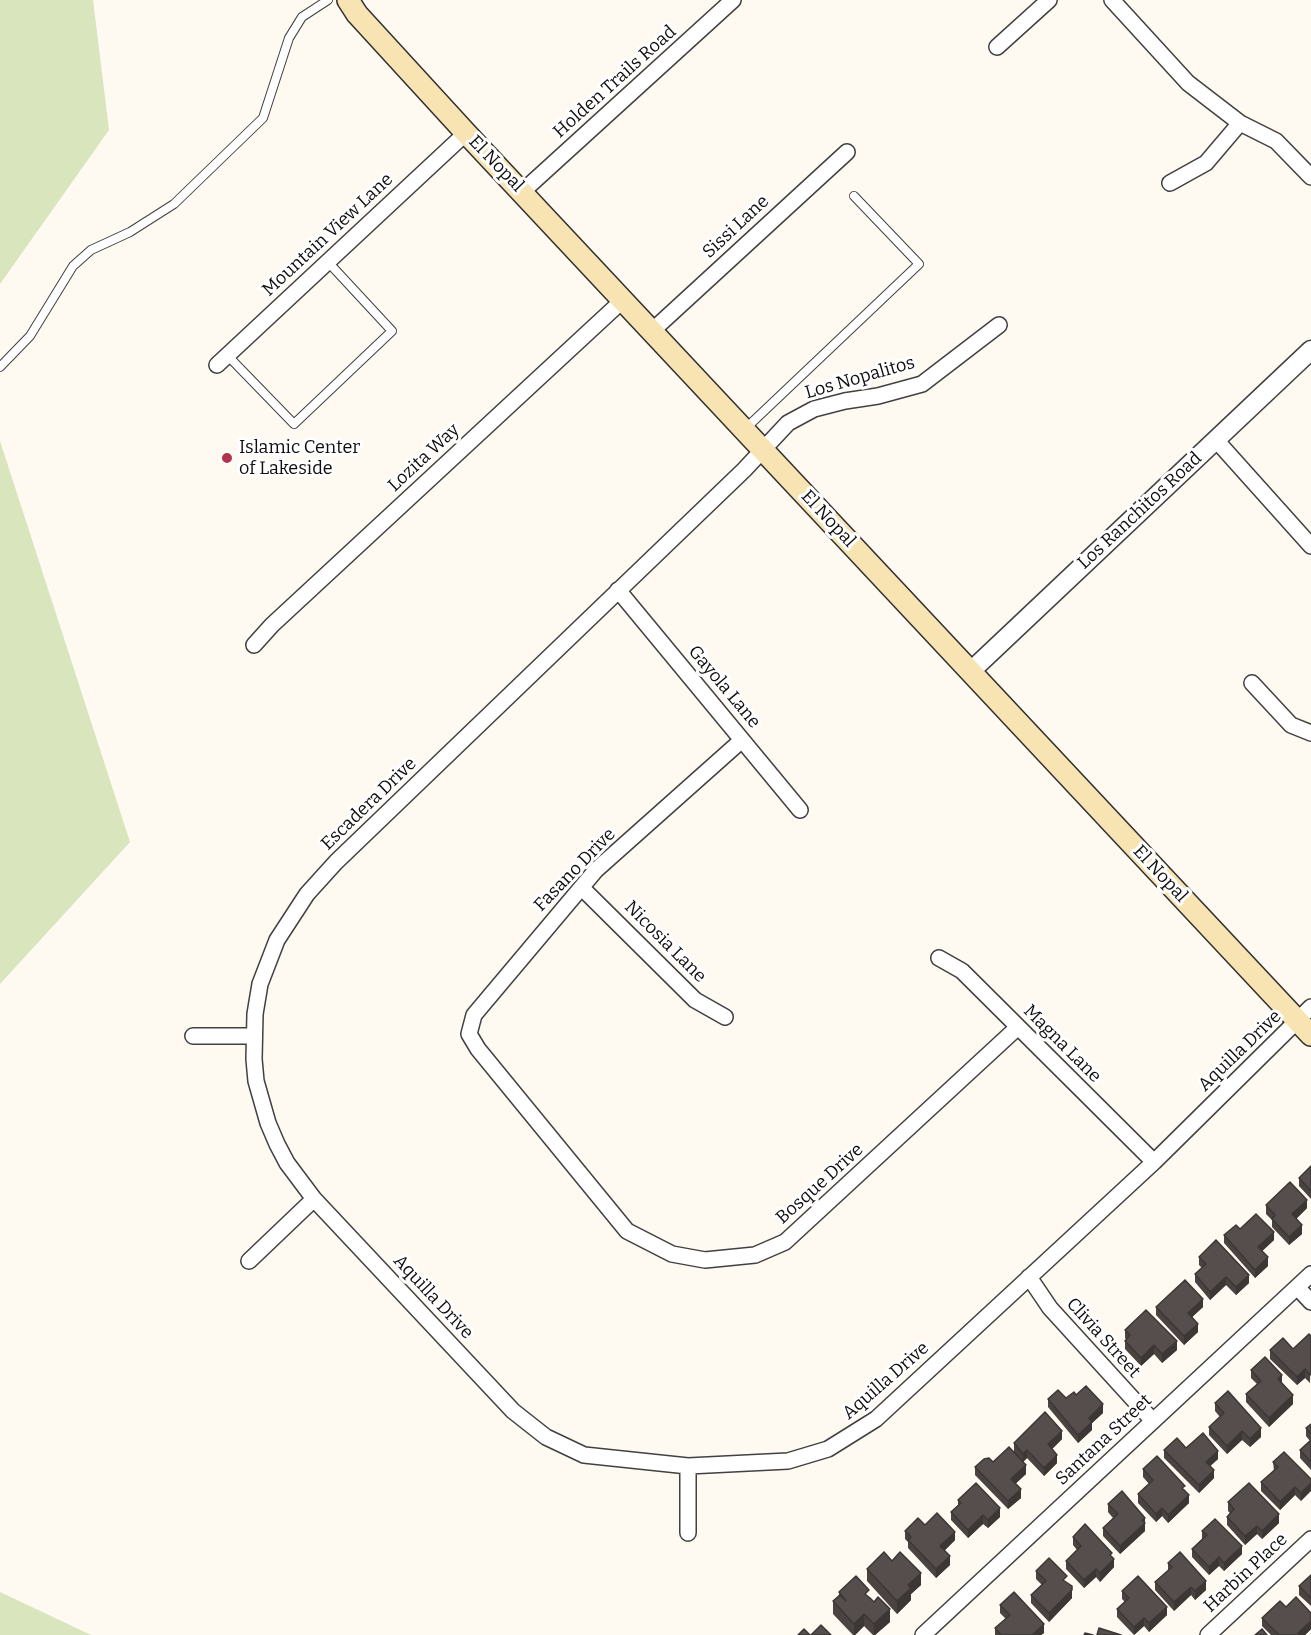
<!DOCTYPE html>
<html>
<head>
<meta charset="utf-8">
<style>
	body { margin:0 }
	canvas { display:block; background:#fef9f1 }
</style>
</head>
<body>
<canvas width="1311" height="1635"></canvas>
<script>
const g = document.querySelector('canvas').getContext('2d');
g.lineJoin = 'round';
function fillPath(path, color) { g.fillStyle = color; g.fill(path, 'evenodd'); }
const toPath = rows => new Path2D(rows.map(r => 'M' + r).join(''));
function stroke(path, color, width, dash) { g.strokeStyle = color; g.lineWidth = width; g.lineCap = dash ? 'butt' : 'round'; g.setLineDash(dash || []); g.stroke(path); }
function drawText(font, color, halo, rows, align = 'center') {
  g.font = font + ' Bitter,serif'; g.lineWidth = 6; g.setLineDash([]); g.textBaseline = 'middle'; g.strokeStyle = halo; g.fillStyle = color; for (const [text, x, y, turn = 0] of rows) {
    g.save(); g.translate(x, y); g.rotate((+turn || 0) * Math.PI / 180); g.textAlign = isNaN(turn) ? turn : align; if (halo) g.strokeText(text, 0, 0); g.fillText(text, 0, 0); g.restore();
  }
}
fillPath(toPath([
	[0,0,93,0,109,130,0,284],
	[0,441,130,842,0,984],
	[0,1592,91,1635,0,1635]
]), '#d9e5bd');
const service = toPath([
	[228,356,294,424,392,331,328,262],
	[0,367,30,336,73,266,91,250,130,232,174,204,263,118,289,38,302,17,328,0],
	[745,429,919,264,854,196]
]);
const minor = toPath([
	[1112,0,1188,83,1240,123,1276,141,1311,177],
	[997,47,1049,0],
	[1170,183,1206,163,1240,123],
	[522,192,733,0],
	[999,325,922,384,878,396,845,401,814,409,788,423,744,470,336,862,307,894,277,940,260,984,255,1014,254,1059,256,1081,268,1123,277,1144,287,1163,314,1199,513,1411,546,1437,584,1455,688,1466,788,1461,828,1449,876,1419,1154,1162,1311,1007],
	[652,331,847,152],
	[217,365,466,133],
	[1216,440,1311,546],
	[618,590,800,810],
	[254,645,272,625,623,300],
	[1252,683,1291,725,1311,733],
	[742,740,596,870,474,1015,469,1034,478,1049,627,1231,672,1254,705,1260,755,1255,785,1242,1018,1027],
	[582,888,695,1000,725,1017],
	[939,958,962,971,1154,1162],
	[193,1036,253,1036],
	[249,1261,314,1199],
	[1029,1277,1050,1308,1153,1421],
	[1297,1287,1311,1302],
	[688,1466,688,1533],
	[923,1635,1311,1274],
	[1208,1635,1311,1539]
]);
const tertiary = toPath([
	[970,672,1311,350]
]);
const secondary = toPath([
	[348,0,357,14,466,133,1311,1035]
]);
stroke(service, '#414141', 10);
stroke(minor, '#414141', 18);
stroke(tertiary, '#414141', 21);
stroke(secondary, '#303030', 24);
stroke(service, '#fff', 8);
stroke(minor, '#fff', 15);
stroke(tertiary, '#fff', 18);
stroke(secondary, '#f7e4b2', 21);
fillPath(toPath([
	[1311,1167,1311,1199,1299,1186,1299,1178],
	[1266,1205,1307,1208,1296,1219,1302,1234,1289,1245,1272,1227,1272,1220,1266,1214],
	[1240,1229,1274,1240,1262,1251,1268,1266,1255,1278,1224,1243,1224,1235],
	[1199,1257,1249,1283,1236,1295,1226,1285,1210,1300,1195,1282,1195,1274,1202,1268,1199,1265],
	[1156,1307,1203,1307,1192,1317,1198,1332,1184,1345,1156,1315],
	[1125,1330,1177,1350,1162,1363,1154,1354,1141,1366,1125,1349,1125,1341,1126,1339,1125,1338],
	[1311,1336,1310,1383,1305,1378,1297,1385,1270,1359,1270,1350,1293,1349],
	[1251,1370,1282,1383,1293,1404,1269,1427,1246,1402,1246,1394,1257,1384,1251,1378],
	[1076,1395,1103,1413,1092,1423,1092,1430,1078,1443,1048,1407,1048,1399,1066,1398],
	[1215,1403,1261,1437,1250,1447,1242,1440,1227,1454,1209,1435,1209,1427,1220,1417,1215,1411],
	[1311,1424,1311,1470,1300,1458,1300,1450,1310,1441,1306,1436,1306,1428],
	[1062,1439,1052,1449,1057,1463,1044,1476,1027,1458,1023,1462,1026,1474,1015,1484,1021,1498,1008,1509,975,1475,975,1467,993,1462,1014,1452,1014,1443],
	[1186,1448,1218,1459,1210,1466,1214,1478,1199,1493,1164,1458,1164,1450],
	[1273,1462,1311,1479,1301,1501,1295,1495,1280,1510,1261,1491,1261,1482,1274,1471],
	[1143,1469,1185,1490,1189,1503,1168,1523,1162,1516,1156,1522,1138,1503,1138,1494,1149,1484,1143,1477],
	[958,1500,1000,1517,988,1528,983,1524,968,1538,951,1520,951,1512,958,1505],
	[1228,1502,1279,1523,1262,1539,1257,1534,1245,1545,1227,1525,1227,1517,1230,1513,1228,1511],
	[1108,1504,1145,1518,1145,1531,1120,1554,1103,1536,1103,1528,1113,1518,1108,1512],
	[925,1525,955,1540,944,1551,950,1565,936,1578,908,1548,908,1542,905,1539,905,1531],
	[1202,1531,1242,1554,1224,1571,1219,1566,1209,1575,1192,1557,1192,1549,1202,1539],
	[1073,1537,1112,1557,1114,1567,1100,1582,1096,1577,1084,1588,1066,1569,1066,1561,1077,1550,1073,1545],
	[892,1561,921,1585,911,1594,911,1600,897,1614,867,1581,867,1569],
	[1168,1563,1206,1590,1195,1600,1191,1595,1174,1611,1155,1590,1155,1582,1168,1571],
	[1036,1571,1072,1598,1049,1622,1031,1603,1031,1595,1042,1585,1036,1579],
	[1311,1575,1311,1606,1299,1595,1299,1586],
	[1122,1591,1167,1615,1149,1632,1144,1626,1134,1635,1117,1617,1117,1609,1125,1602,1122,1599],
	[839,1592,869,1598,890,1622,875,1635,873,1635,864,1626,855,1635,853,1635,833,1614,833,1601,839,1595],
	[1000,1605,1044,1633,1041,1635,995,1635,995,1628,1006,1619,1000,1613],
	[1286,1607,1311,1629,1305,1635,1271,1635,1262,1626,1262,1618]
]), '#4a4341');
fillPath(toPath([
	[1307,1200,1307,1208,1292,1223,1292,1214],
	[1302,1225,1302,1234,1289,1245,1289,1237],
	[1274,1232,1274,1240,1258,1255,1258,1247],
	[1268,1257,1268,1266,1255,1278,1255,1270],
	[1249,1275,1249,1283,1236,1295,1236,1287],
	[1226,1277,1226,1285,1210,1300,1210,1292],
	[1203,1299,1203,1307,1188,1321,1188,1313],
	[1198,1324,1198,1332,1184,1345,1184,1336],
	[1177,1341,1177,1350,1162,1363,1162,1354],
	[1154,1345,1154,1354,1141,1366,1141,1358],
	[1305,1369,1305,1378,1297,1385,1297,1377],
	[1282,1375,1282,1384,1278,1379],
	[1293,1395,1293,1404,1269,1427,1269,1418],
	[1103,1404,1103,1413,1092,1423,1092,1430,1078,1443,1078,1435,1089,1418],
	[1261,1428,1261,1437,1250,1447,1250,1439],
	[1062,1431,1062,1439,1048,1453,1048,1444],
	[1242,1431,1242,1440,1227,1454,1227,1446],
	[1027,1450,1027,1458,1023,1462,1023,1454],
	[1218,1451,1218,1459,1206,1470,1206,1462],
	[1057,1455,1057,1463,1044,1476,1044,1468],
	[1026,1465,1026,1474,1011,1488,1011,1479],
	[1214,1470,1214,1478,1199,1493,1199,1485],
	[1311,1483,1311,1491,1301,1501,1301,1493],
	[1295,1487,1295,1495,1280,1510,1280,1502],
	[1021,1489,1021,1498,1008,1509,1008,1501],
	[1189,1495,1189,1503,1168,1523,1168,1515],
	[1000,1508,1000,1517,988,1528,988,1520],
	[1162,1508,1162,1516,1156,1522,1156,1514],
	[1279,1514,1279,1523,1262,1539,1262,1531],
	[983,1515,983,1524,968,1538,968,1530],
	[1145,1518,1145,1531,1120,1554,1120,1546],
	[1257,1526,1257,1534,1245,1545,1245,1536],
	[955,1532,955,1540,940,1555,940,1546],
	[1242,1546,1242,1554,1224,1571,1224,1563],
	[950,1556,950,1565,936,1578,936,1569],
	[1219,1557,1219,1566,1209,1575,1209,1567],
	[1114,1559,1114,1567,1100,1582,1100,1573],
	[1096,1569,1096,1577,1084,1588,1084,1580],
	[921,1573,921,1585,911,1594,911,1600,897,1614,897,1601,908,1585],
	[1206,1581,1206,1590,1195,1600,1195,1591],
	[1191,1587,1191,1595,1174,1611,1174,1602],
	[1072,1590,1072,1598,1049,1622,1049,1613],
	[1167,1607,1167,1615,1149,1632,1149,1623],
	[890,1609,890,1622,875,1635,874,1635,874,1624],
	[864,1614,864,1626,855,1635,854,1635,854,1624],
	[1144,1618,1144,1626,1134,1635,1134,1627],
	[1311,1621,1311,1629,1305,1635,1298,1635,1298,1633],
	[1044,1624,1044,1633,1041,1635,1032,1635]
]), '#3c3735');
const building = toPath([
	[1311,1166,1311,1191,1299,1178,1311,1166],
	[1290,1182,1307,1200,1292,1214,1302,1225,1289,1237,1272,1219,1275,1215,1266,1205,1290,1182],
	[1256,1214,1274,1232,1258,1247,1268,1257,1255,1270,1224,1235,1236,1225,1240,1229,1256,1214],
	[1216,1240,1249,1275,1236,1287,1226,1277,1210,1292,1195,1274,1206,1264,1199,1257,1216,1240],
	[1185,1280,1203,1299,1188,1313,1198,1324,1184,1336,1156,1307,1185,1280],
	[1146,1310,1177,1341,1162,1354,1154,1345,1141,1358,1125,1341,1130,1335,1125,1330,1146,1310],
	[1309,1334,1311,1336,1311,1374,1310,1375,1305,1369,1297,1377,1270,1350,1283,1338,1293,1349,1309,1334],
	[1265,1357,1282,1375,1278,1379,1293,1395,1269,1418,1246,1394,1261,1381,1251,1370,1265,1357],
	[1086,1386,1103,1404,1089,1418,1092,1422,1078,1435,1048,1399,1058,1390,1066,1398,1074,1392,1076,1395,1086,1386],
	[1228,1391,1261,1428,1250,1439,1242,1431,1227,1446,1209,1427,1224,1413,1215,1403,1228,1391],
	[1045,1412,1062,1431,1048,1444,1057,1455,1044,1468,1027,1450,1023,1454,1014,1443,1045,1412],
	[1311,1424,1311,1434,1306,1428,1311,1424],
	[1203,1433,1218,1451,1206,1462,1214,1470,1199,1485,1164,1450,1177,1438,1186,1448,1203,1433],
	[1311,1440,1311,1462,1300,1450,1311,1440],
	[1009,1447,1026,1465,1011,1479,1021,1489,1008,1501,975,1467,984,1459,989,1458,993,1462,1009,1447],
	[1284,1452,1311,1479,1311,1483,1301,1493,1295,1487,1280,1502,1261,1482,1278,1467,1273,1462,1284,1452],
	[1157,1456,1185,1486,1182,1488,1189,1495,1168,1515,1162,1508,1156,1514,1138,1494,1153,1480,1143,1469,1157,1456],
	[976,1483,1000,1508,988,1520,983,1515,968,1530,951,1512,961,1503,958,1500,976,1483],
	[1249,1483,1279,1514,1262,1531,1257,1526,1245,1536,1227,1517,1234,1509,1228,1502,1249,1483],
	[1122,1491,1145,1518,1142,1520,1145,1523,1120,1546,1103,1528,1118,1514,1108,1504,1122,1491],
	[937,1513,955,1532,940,1546,950,1556,936,1569,908,1540,911,1537,905,1531,918,1518,925,1525,937,1513],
	[1215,1519,1242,1546,1224,1563,1219,1557,1209,1567,1192,1549,1207,1535,1202,1531,1215,1519],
	[1085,1524,1112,1553,1110,1555,1114,1559,1100,1573,1096,1569,1084,1580,1066,1561,1081,1546,1073,1537,1085,1524],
	[884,1552,892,1561,900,1552,921,1573,908,1585,911,1588,897,1601,867,1569,884,1552],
	[1180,1552,1206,1581,1195,1591,1191,1587,1174,1602,1155,1582,1172,1567,1168,1563,1180,1552],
	[1049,1558,1067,1576,1063,1580,1072,1586,1072,1590,1049,1613,1031,1595,1046,1581,1036,1571,1049,1558],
	[1311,1575,1311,1598,1299,1586,1311,1575],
	[856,1576,869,1590,865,1594,870,1598,874,1602,878,1597,890,1609,874,1624,864,1614,854,1624,833,1601,840,1595,846,1601,839,1592,856,1576],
	[1138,1576,1167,1607,1149,1623,1144,1618,1134,1627,1117,1609,1129,1598,1122,1591,1138,1576],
	[1014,1592,1044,1624,1032,1635,1001,1635,995,1628,1010,1615,1000,1605,1014,1592],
	[1296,1597,1311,1613,1311,1621,1298,1633,1300,1635,1279,1635,1262,1618,1280,1601,1286,1607,1296,1597],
	[821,1625,831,1635,811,1635,821,1625],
	[1099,1628,1121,1635,1097,1635,1099,1628],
	[804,1629,810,1635,798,1635,804,1629],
	[1262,1629,1267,1635,1255,1635,1262,1629],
	[1085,1633,1093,1635,1084,1635,1085,1633]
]);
fillPath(building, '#564e4c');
stroke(building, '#3c3735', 1.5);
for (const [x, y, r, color] of [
	[227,458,6,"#b1334e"]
]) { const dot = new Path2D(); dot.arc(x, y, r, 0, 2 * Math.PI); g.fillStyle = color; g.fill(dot); stroke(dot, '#fff', 2); }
drawText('18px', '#0e0e0e', '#fff', [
	["Holden Trails Road",615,82,-42],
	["El Nopal",496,164,46],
	["Sissi Lane",736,227,-43],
	["Mountain View Lane",328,235,-43],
	["Los Nopalitos",860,378,-16],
	["Lozita Way",424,458,-43],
	["Los Ranchitos Road",1140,511,-43],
	["El Nopal",828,519,47],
	["Gayola Lane",724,687,50],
	["Escadera Drive",369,804,-44],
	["Fasano Drive",575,870,-46],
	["El Nopal",1160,874,47],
	["Nicosia Lane",665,942,45],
	["Magna Lane",1062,1044,45],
	["Aquilla Drive",1240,1051,-44],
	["Bosque Drive",820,1184,-42],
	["Aquilla Drive",433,1297,47],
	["Clivia Street",1103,1338,48],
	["Aquilla Drive",886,1381,-41],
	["Santana Street",1104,1440,-43],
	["Harbin Place",1246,1573,-43]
]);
drawText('18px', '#0e0e0e', '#fff', [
	["Islamic Center",239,448],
	["of Lakeside",239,469]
], 'left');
</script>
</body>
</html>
